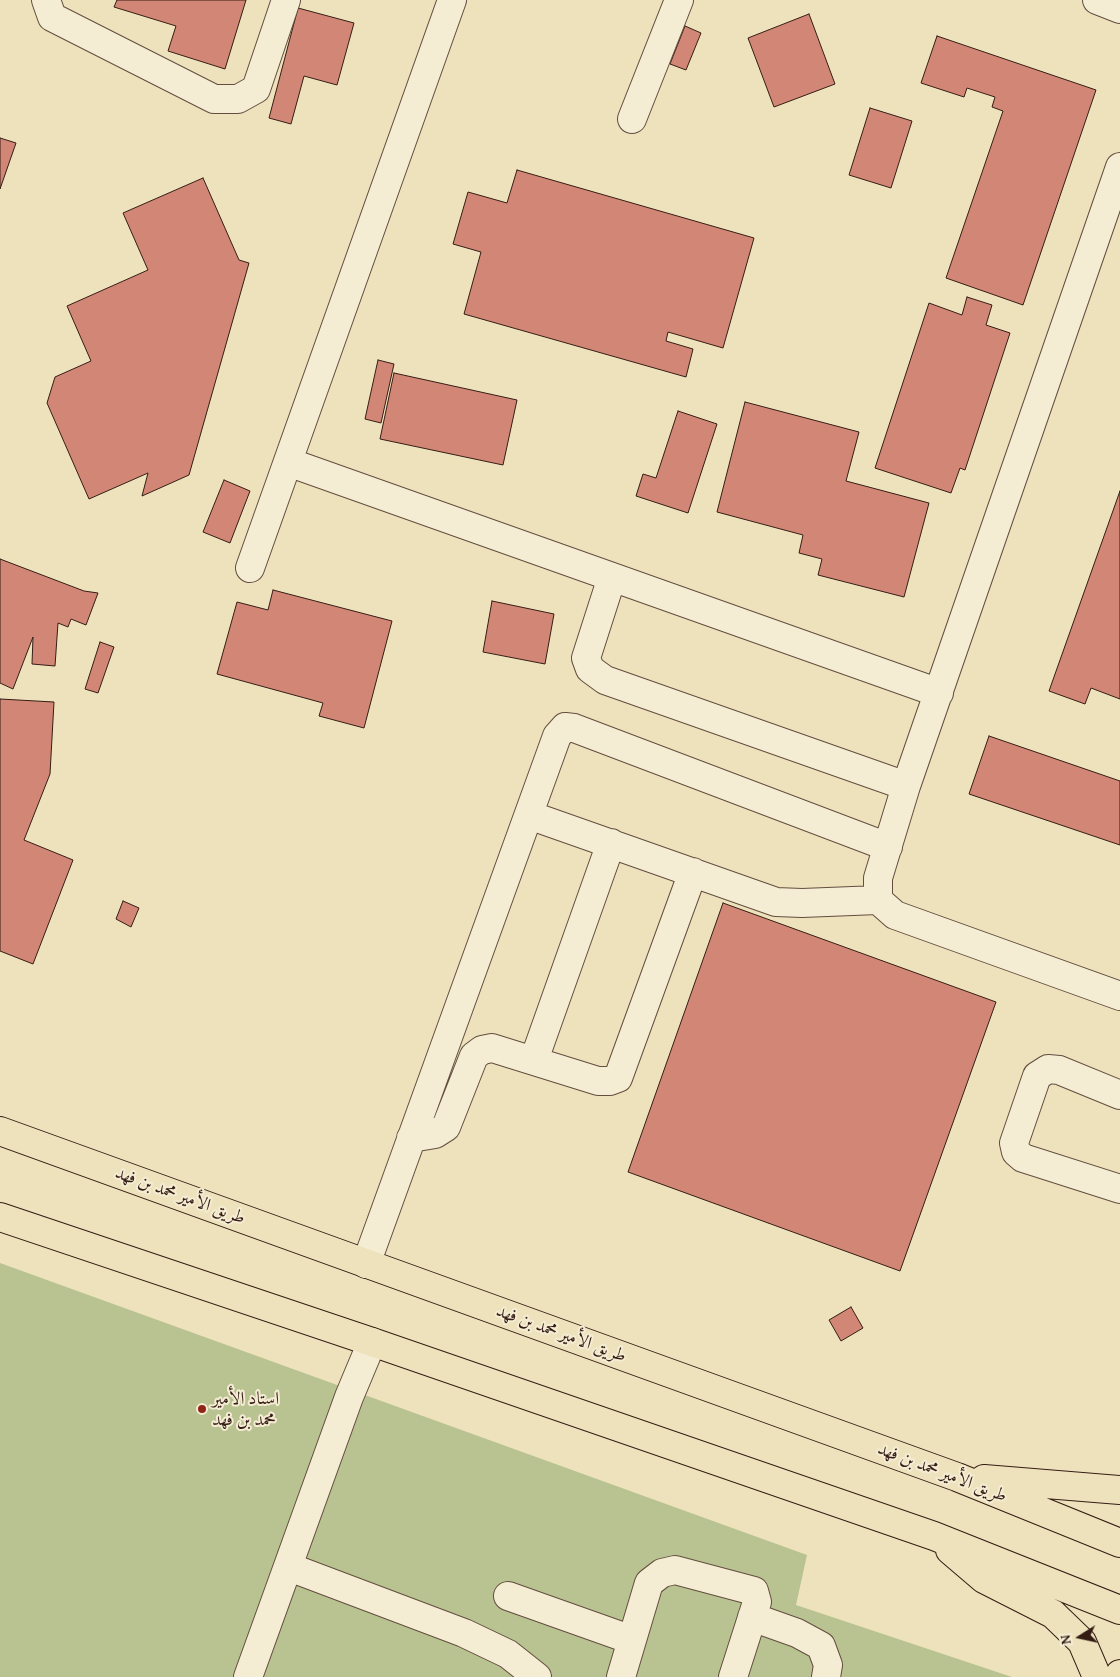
<!DOCTYPE html>
<html>
<head>
<meta charset="utf-8">
<style>
	body { margin:0 }
	#map { position:relative; width:1120px; height:1677px; overflow:hidden; background:#eee2bc; font-family:"Gentium Book Plus",serif }
	canvas { display:block }
	.north { position:absolute; left:1055px; top:1612px; width:50px; height:50px; -webkit-text-stroke:4px #f4ecd3; paint-order:stroke; rotate:260deg; font-size:14px; font-weight:700; line-height:20px; text-align:center; color:#351d15 }
	.north::after { content:''; display:block; margin:auto; width:18px; height:22px; background:#351d15; clip-path:polygon(50% 0,100% 100%,50% 72%,0 100%) }
</style>
</head>
<body>
<div id="map">
<canvas width="1120" height="1677"></canvas>
<div class="north">N</div>
</div>
<script>
const g = document.querySelector('canvas').getContext('2d');
g.lineJoin = 'round';
function fillPath(path, color) { g.fillStyle = color; g.fill(path, 'evenodd'); }
const toPath = rows => new Path2D(rows.map(r => 'M' + r).join(''));
function stroke(path, color, width, dash) { g.strokeStyle = color; g.lineWidth = width; g.lineCap = dash ? 'butt' : 'round'; g.setLineDash(dash || []); g.stroke(path); }
function drawText(font, color, halo, rows, align = 'center') {
  g.font = font + ' "Gentium Book Plus",Amiri,serif'; g.lineWidth = 4; g.setLineDash([]); g.textBaseline = 'middle'; g.strokeStyle = halo; g.fillStyle = color; for (const [text, x, y, turn = 0] of rows) {
    g.save(); g.translate(x, y); g.rotate((+turn || 0) * Math.PI / 180); g.textAlign = isNaN(turn) ? turn : align; if (halo) g.strokeText(text, 0, 0); g.fillText(text, 0, 0); g.restore();
  }
}
fillPath(toPath([
	[0,1263,807,1555,796,1605,1012,1677,0,1677]
]), '#b8c391');
const building = toPath([
	[117,0,246,0,225,69,168,51,176,26,114,7,117,0],
	[298,8,354,23,337,85,304,76,291,124,269,118,298,8],
	[809,14,835,84,774,107,748,38,809,14],
	[685,26,701,33,686,70,670,64,685,26],
	[937,36,1096,90,1023,305,946,278,1003,111,992,107,995,97,967,88,964,97,921,83,937,36],
	[870,108,912,121,891,188,849,175,870,108],
	[0,138,16,143,0,189,0,138],
	[517,170,754,238,723,348,668,332,666,341,693,349,686,377,464,314,481,252,453,244,468,192,507,203,517,170],
	[203,178,239,260,249,263,189,475,142,496,148,473,89,499,47,403,55,377,91,361,67,306,148,270,123,213,203,178],
	[967,297,992,305,986,325,1010,333,965,470,960,468,951,493,875,468,929,303,962,315,967,297],
	[378,360,394,364,381,423,365,419,378,360],
	[394,373,517,400,503,465,380,439,394,373],
	[745,402,859,432,846,481,929,503,904,597,818,575,822,559,799,553,803,535,717,512,745,402],
	[678,411,717,424,688,513,636,496,643,474,656,478,678,411],
	[224,480,250,491,230,543,203,532,224,480],
	[1120,491,1120,699,1091,688,1085,704,1049,691,1120,491],
	[0,559,84,591,98,593,86,625,71,619,68,627,58,623,55,666,32,664,33,637,13,689,0,683,0,559],
	[273,590,392,621,364,728,319,716,323,703,217,674,237,602,268,610,273,590],
	[492,601,554,614,545,664,483,652,492,601],
	[100,642,114,647,98,693,85,689,100,642],
	[0,699,54,702,50,774,24,840,73,860,33,964,0,951,0,699],
	[989,736,1120,781,1120,845,969,794,989,736],
	[123,901,139,908,131,927,116,919,123,901],
	[723,903,996,1002,900,1271,628,1172,723,903],
	[851,1307,863,1328,841,1341,829,1320,851,1307]
]);
fillPath(building, '#d28675');
stroke(building, '#351d15', 1);
const minor = toPath([
	[46,0,52,17,214,99,238,99,256,89,286,0],
	[1097,0,1120,9],
	[632,119,679,0],
	[1120,167,906,786,878,878,878,900,895,915,1120,996],
	[288,462,939,693],
	[250,568,452,0],
	[612,577,586,658,590,669,605,680,906,786],
	[529,815,776,902,802,903,878,900],
	[534,1060,611,843],
	[1120,1095,1059,1070,1048,1069,1037,1076,1014,1143,1016,1152,1023,1158,1120,1189],
	[411,1138,435,1134,446,1127,474,1056,482,1050,492,1048,598,1081,610,1081,618,1078,693,872],
	[366,1264,557,736,565,727,574,728,888,847],
	[289,1567,464,1633,508,1654,537,1677],
	[508,1596,632,1640],
	[752,1617,797,1633,821,1646,828,1665,826,1677],
	[248,1677,349,1397,372,1342],
	[621,1677,649,1583,662,1573,675,1570,754,1591,757,1602,733,1677]
]);
const major = toPath([
	[1119,1677,1120,1674]
]);
const highway = toPath([
	[0,1131,957,1477,1120,1543],
	[0,1217,372,1342,934,1536,1120,1610],
	[984,1479,1120,1490],
	[950,1550,984,1579,1053,1614,1082,1642,1097,1677]
]);
stroke(minor, '#634e3f', 30);
stroke(major, '#351d15', 30);
stroke(highway, '#351d15', 30);
stroke(minor, '#f4ecd3', 28);
stroke(major, '#eee2bc', 28);
stroke(highway, '#eee2bc', 28);
for (const [x, y, r, color] of [
	[202,1409,5,"#8f2418"]
]) { const dot = new Path2D(); dot.arc(x, y, r, 0, 2 * Math.PI); g.fillStyle = color; g.fill(dot); stroke(dot, '#f4ecd3', 2); }
drawText('18px', '#351d15', '#f4ecd3', [
	["طريق الأمير محمد بن فهد",180,1196,20],
	["طريق الأمير محمد بن فهد",561,1334,20],
	["طريق الأمير محمد بن فهد",942,1473,21]
]);
drawText('18px', '#351d15', '#f4ecd3', [
	["استاد الأمير",212,1399],
	["محمد بن فهد",212,1420]
], 'left');
</script>
</body>
</html>
